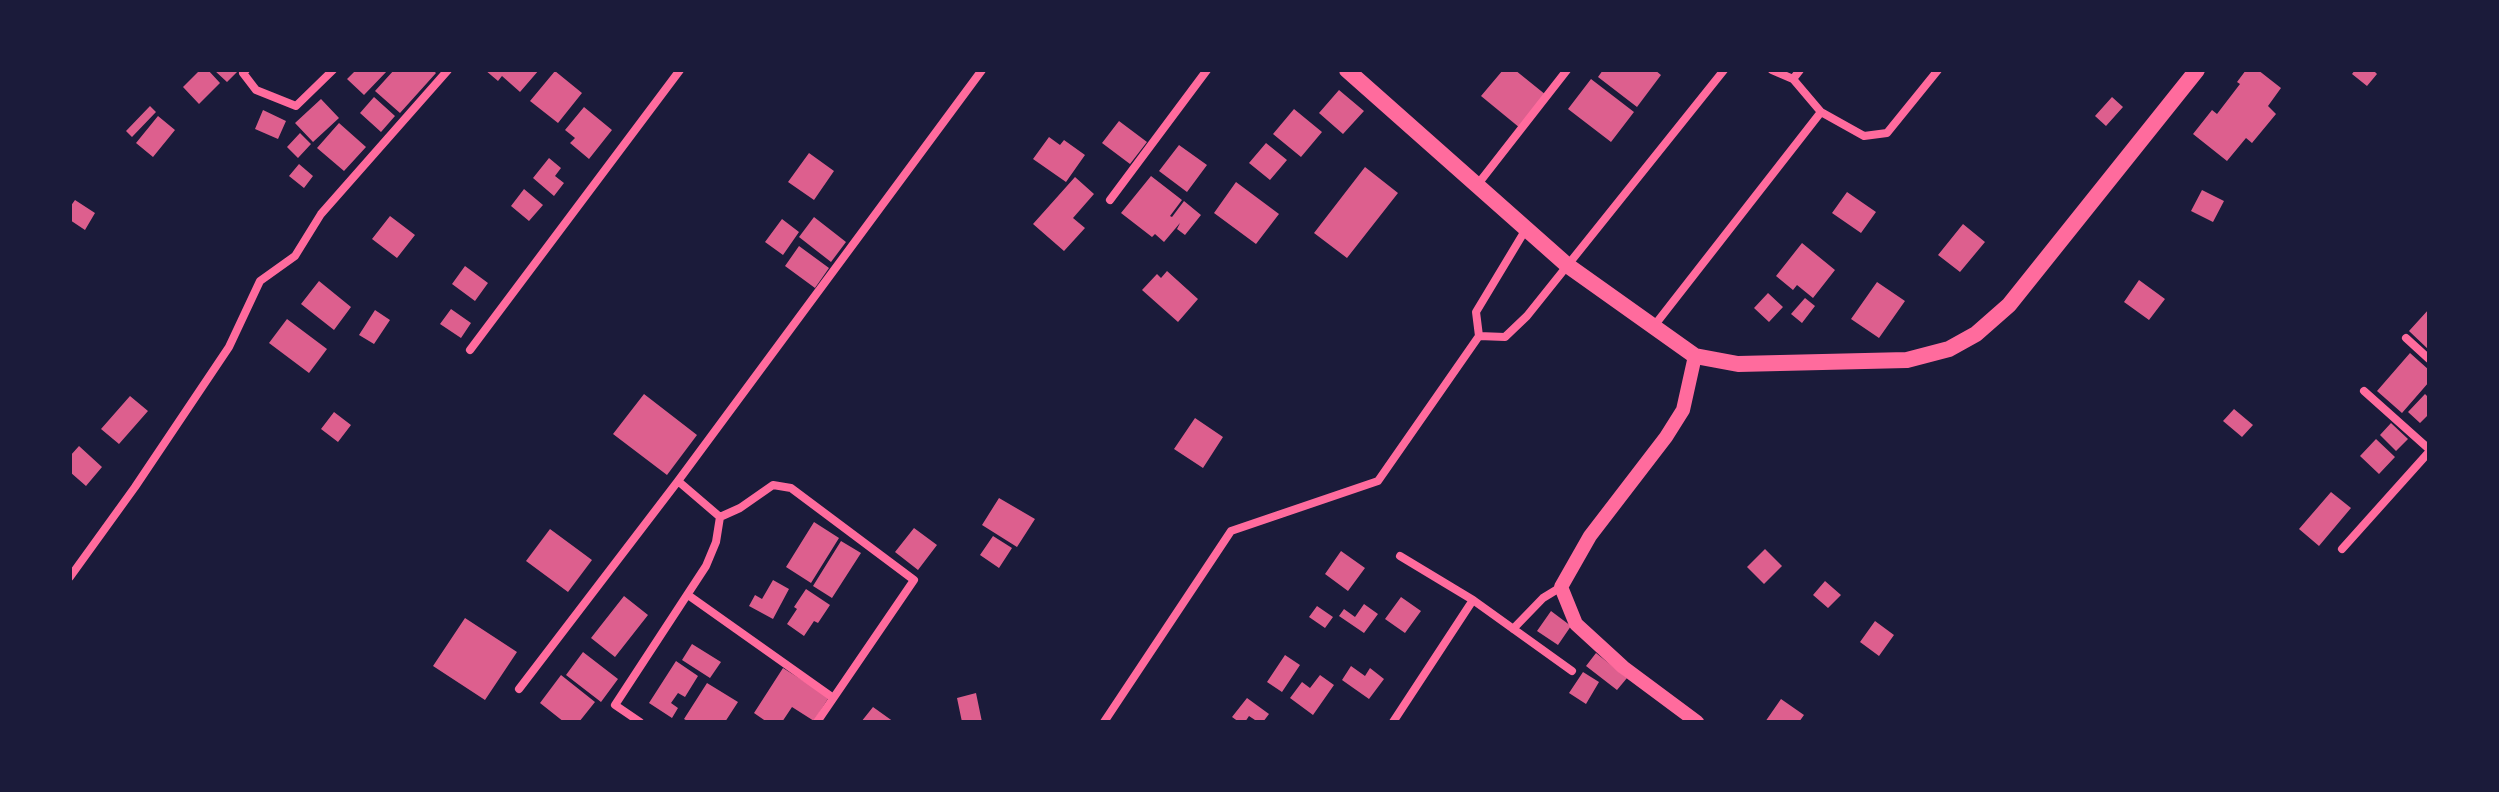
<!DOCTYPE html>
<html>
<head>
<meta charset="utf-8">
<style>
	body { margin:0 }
	#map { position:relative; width:2499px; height:792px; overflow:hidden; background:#1b1b3a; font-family:Signika,sans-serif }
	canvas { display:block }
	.frame { position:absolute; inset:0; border:72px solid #1b1b3a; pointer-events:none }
</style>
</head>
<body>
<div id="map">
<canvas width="2499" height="792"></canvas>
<div class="frame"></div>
</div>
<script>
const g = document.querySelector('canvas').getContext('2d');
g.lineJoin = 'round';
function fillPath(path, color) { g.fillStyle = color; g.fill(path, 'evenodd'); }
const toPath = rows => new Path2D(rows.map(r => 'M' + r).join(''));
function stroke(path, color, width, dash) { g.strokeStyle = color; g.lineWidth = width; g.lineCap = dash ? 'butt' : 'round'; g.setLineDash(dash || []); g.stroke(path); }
fillPath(toPath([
	[200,70,208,70,220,83,199,104,183,87],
	[214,70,239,70,227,82],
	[356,70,388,70,364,95,347,79],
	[394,70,433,70,436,73,400,113,375,91],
	[485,70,539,70,520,92,502,76,498,81],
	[1503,70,1515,70,1546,95,1520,128,1481,96],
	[1603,70,1655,70,1661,75,1637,107,1598,77],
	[2246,70,2258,70,2281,88,2268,106,2276,114,2252,143,2246,138,2227,161,2193,134,2212,110,2217,114,2240,84,2237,82],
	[2355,70,2373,70,2377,74,2367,86,2352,74],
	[555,71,582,93,558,123,530,101],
	[1591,79,1634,112,1611,142,1568,109],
	[1339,90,1364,111,1343,134,1319,113],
	[374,97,395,116,381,132,360,113],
	[2112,97,2123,107,2106,126,2095,116],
	[321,99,339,118,313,142,295,123],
	[150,106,156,112,132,137,126,131],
	[584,107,612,130,589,159,570,143,575,138,565,130],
	[1294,109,1322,132,1301,157,1273,134],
	[263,110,286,121,278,139,255,129],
	[158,116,175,130,153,157,136,143],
	[1119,121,1147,142,1130,164,1102,143],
	[339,123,366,147,344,171,317,148],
	[300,133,311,144,298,158,287,147],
	[1049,137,1060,145,1064,140,1085,155,1066,182,1033,159],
	[1266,143,1287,160,1270,180,1249,163],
	[1179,145,1207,165,1187,192,1159,171],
	[809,153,834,171,814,200,788,182],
	[549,158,561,168,555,176,564,183,554,196,533,178],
	[299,164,313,176,304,188,289,176],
	[1365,167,1398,193,1347,258,1314,233],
	[1151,176,1182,200,1170,216,1172,217,1184,201,1201,215,1185,235,1177,229,1180,223,1164,242,1155,234,1152,237,1121,213],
	[1075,177,1094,194,1073,218,1085,228,1064,251,1033,224],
	[1236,182,1279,214,1256,244,1214,213],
	[524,189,543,205,529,221,511,206],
	[2202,190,2224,201,2213,222,2191,211],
	[1847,192,1876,212,1861,233,1832,213],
	[75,200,95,213,85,230,70,220,70,207],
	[390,216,415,235,397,258,372,239],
	[814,217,846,242,831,262,799,237],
	[782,219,799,232,783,255,765,242],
	[1963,224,1985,242,1960,272,1938,255],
	[1802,243,1835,270,1813,298,1797,285,1793,290,1776,276],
	[799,246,829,268,815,288,785,266],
	[465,266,488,283,475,301,452,284],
	[1167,271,1198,299,1178,322,1142,290,1157,274,1161,278],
	[2139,280,2165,299,2149,320,2124,302],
	[319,281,351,307,334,330,301,304],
	[1877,282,1905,301,1879,338,1851,319],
	[1768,293,1783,307,1769,322,1754,308],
	[1805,298,1815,306,1802,323,1791,314],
	[451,309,471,323,461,338,440,324],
	[2429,309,2429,350,2409,331],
	[375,310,390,320,374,344,359,335],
	[287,319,327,349,309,373,269,343],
	[2410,353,2429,370,2429,382,2402,413,2377,391],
	[644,394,697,435,667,475,613,434],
	[2425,394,2429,398,2429,414,2420,423,2408,412],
	[130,396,148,411,119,444,101,429],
	[2234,409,2253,425,2242,437,2223,421],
	[334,412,351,425,338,442,321,429],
	[1195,418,1223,437,1203,468,1174,449],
	[2391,423,2408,439,2396,451,2380,435],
	[2376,439,2395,457,2379,474,2360,456],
	[79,446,102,467,86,486,70,472,70,456],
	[2331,492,2351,508,2319,546,2299,529],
	[999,498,1035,519,1017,547,982,525],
	[814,522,839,538,811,583,786,567],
	[914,528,937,545,918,570,895,552],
	[550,529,592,560,568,592,526,561],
	[993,536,1012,548,999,568,980,555],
	[841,541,861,553,832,598,813,586],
	[1765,549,1782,566,1764,584,1747,567],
	[1341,551,1365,568,1348,591,1325,574],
	[773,580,789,589,773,619,749,606,755,595,762,599],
	[1825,581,1841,595,1828,608,1813,595],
	[806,589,830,605,818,623,814,621,804,636,787,624,797,609,794,607],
	[624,596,648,615,615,657,591,638],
	[1401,597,1421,611,1405,633,1385,619],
	[1364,604,1378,614,1364,633,1339,616,1344,609,1355,617],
	[1317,606,1333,617,1325,628,1309,617],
	[1551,611,1571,626,1558,645,1537,631],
	[465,618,517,652,485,700,433,666],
	[1875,621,1894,635,1879,656,1860,642],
	[692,644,721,662,710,678,682,660],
	[583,652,618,679,601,702,566,675],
	[1596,653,1627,678,1617,690,1586,666],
	[1285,655,1300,665,1282,692,1267,682],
	[676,661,698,676,685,697,678,693,671,703,678,708,672,718,649,703],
	[1351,666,1365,676,1370,668,1384,679,1369,699,1342,680],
	[783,668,829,697,814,721,792,707,782,722,767,722,754,713],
	[1583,672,1599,682,1586,704,1569,693],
	[561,675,595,702,579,722,564,722,540,703],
	[1320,675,1334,685,1313,715,1290,698,1302,682,1310,688],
	[707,683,738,702,725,722,689,722,684,719],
	[976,693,982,722,962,722,957,698],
	[1247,698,1269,714,1263,722,1258,722,1249,716,1245,722,1239,722,1232,717],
	[1781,699,1804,715,1799,722,1765,722],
	[873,707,894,722,861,722]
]), '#dd5f8e');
stroke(toPath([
	[246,70,243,73,256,90,296,106,333,70],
	[1772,70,1793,79,1800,70],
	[1821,112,1864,136,1887,133,1938,70],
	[1478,184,1567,70],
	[1110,200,1207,70],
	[1526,229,1476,312,1479,336,1505,337,1527,316,1724,70],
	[1654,326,1821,112,1793,79],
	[2406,338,2429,359],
	[470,350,680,70],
	[2364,391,2429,449],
	[720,517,740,508,773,485,791,488,914,580,817,722],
	[2342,549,2429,452],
	[1400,556,1473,600,1572,671],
	[70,577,135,487,229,347,260,281,295,256,321,214,448,70],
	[688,595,832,697],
	[1513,629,1543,598,1561,587],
	[519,689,678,481,982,70],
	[640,722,615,705,706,566,716,542,720,517,678,481],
	[1104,722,1231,531,1378,481,1479,336],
	[1393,722,1473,600]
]), '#ff6b9d', 8);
stroke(toPath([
	[1695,356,1683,410,1666,437,1590,536,1561,587,1576,624,1623,667,1697,722]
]), '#ff6b9d', 14);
stroke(toPath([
	[1347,70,1567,265,1695,356,1738,364,1907,360,1949,349,1976,334,2009,305,2197,70]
]), '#ff6b9d', 16);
</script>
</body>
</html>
